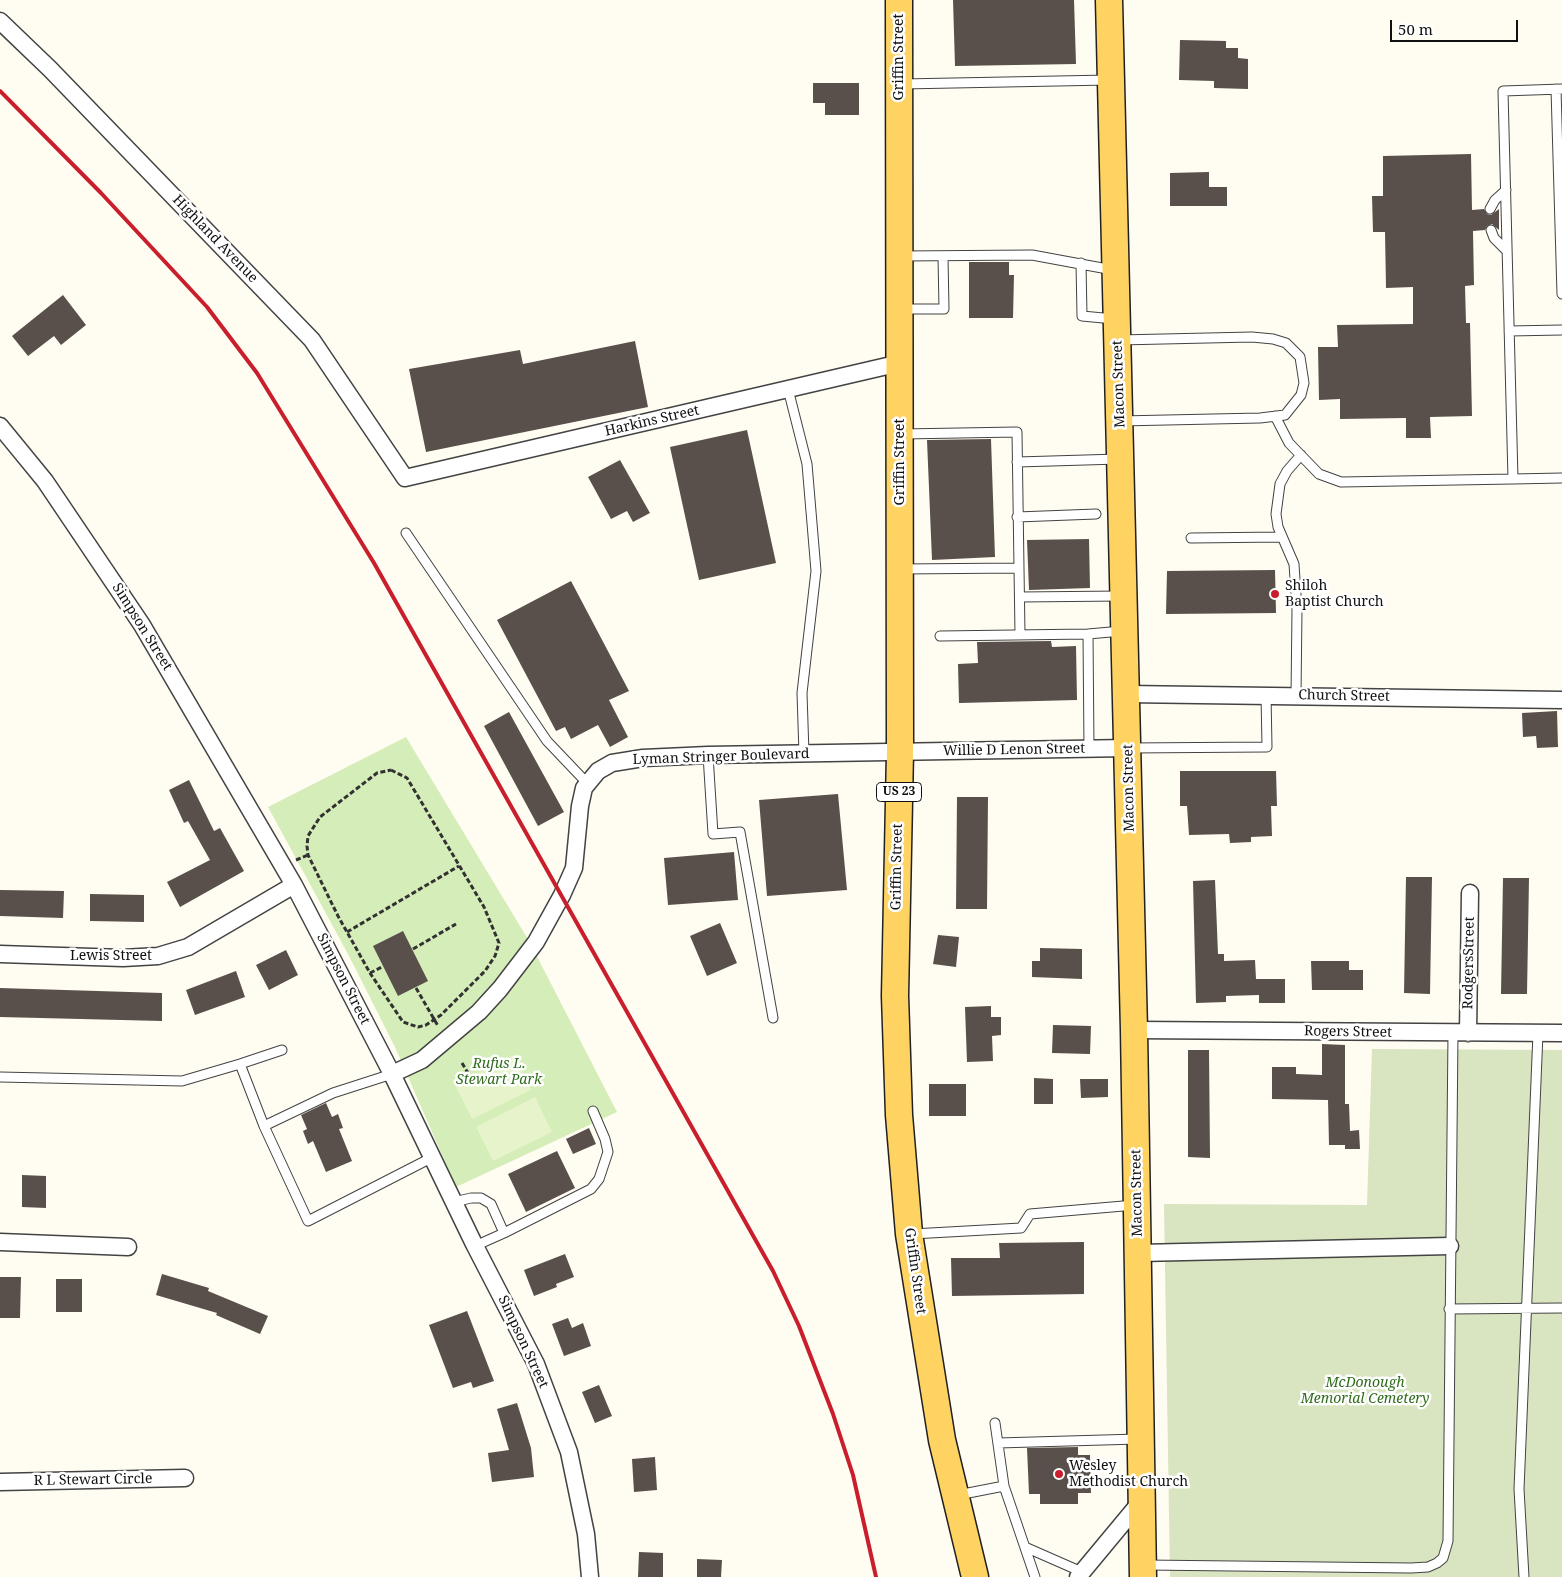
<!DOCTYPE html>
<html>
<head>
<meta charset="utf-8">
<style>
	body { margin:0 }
	#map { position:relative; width:1562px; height:1577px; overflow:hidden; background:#fffcf2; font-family:"Noto Serif",serif }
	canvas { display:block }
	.scale { position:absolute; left:1390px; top:20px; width:128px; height:22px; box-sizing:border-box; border:2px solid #101010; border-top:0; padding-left:6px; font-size:15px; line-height:18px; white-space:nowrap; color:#101010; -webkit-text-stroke:4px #fff; paint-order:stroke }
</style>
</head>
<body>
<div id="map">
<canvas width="1562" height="1577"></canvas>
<div class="scale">50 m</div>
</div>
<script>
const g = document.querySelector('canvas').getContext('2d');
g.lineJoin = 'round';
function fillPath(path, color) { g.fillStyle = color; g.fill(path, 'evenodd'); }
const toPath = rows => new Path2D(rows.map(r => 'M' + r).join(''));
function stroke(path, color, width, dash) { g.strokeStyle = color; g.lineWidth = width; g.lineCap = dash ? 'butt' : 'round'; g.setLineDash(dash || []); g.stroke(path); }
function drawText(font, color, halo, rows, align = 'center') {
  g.font = font + ' "Noto Serif",serif'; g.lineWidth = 5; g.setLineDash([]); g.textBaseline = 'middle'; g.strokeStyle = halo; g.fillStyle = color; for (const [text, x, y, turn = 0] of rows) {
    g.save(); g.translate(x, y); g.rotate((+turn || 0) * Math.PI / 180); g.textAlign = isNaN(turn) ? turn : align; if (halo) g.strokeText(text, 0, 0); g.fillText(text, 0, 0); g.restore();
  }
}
fillPath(toPath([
	[406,737,529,941,617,1112,456,1187,395,1047,348,954,268,807]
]), '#d5edb8');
fillPath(toPath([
	[1372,1049,1562,1050,1562,1577,1170,1577,1164,1204,1367,1205]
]), '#d9e4c0');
fillPath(toPath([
	[514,1055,531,1090,472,1119,455,1085],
	[535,1097,552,1132,493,1161,476,1127]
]), '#e7f3cb');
fillPath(toPath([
	[953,0,1074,0,1076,64,955,66],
	[1180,40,1226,41,1226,48,1238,48,1238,58,1248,59,1248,89,1214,88,1214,81,1179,80],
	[813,83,859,83,859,115,825,115,825,103,813,103],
	[1471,154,1472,210,1484,209,1487,214,1491,215,1499,209,1499,230,1492,224,1487,226,1485,230,1473,231,1474,285,1465,286,1466,323,1470,323,1472,416,1430,417,1431,438,1406,438,1406,418,1340,419,1340,399,1319,400,1318,347,1338,347,1337,325,1413,324,1413,287,1386,288,1385,232,1373,232,1372,196,1383,196,1383,156],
	[1209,172,1209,187,1227,187,1227,206,1170,206,1170,173],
	[969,262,1009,262,1009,275,1014,275,1013,318,969,318],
	[63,295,86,325,61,345,54,336,28,356,12,336],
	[635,341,648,407,426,452,409,369,520,350,523,364],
	[747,430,776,563,699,580,670,447],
	[991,439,995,557,932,560,927,440],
	[620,460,650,513,633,522,627,511,611,519,588,477],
	[1089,539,1090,588,1029,590,1027,540],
	[1275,570,1276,613,1166,614,1167,571],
	[571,581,629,691,609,700,628,737,610,747,598,725,571,739,565,727,556,731,497,620],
	[1051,641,1052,647,1076,646,1077,700,959,703,958,664,978,663,977,642],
	[1557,711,1558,747,1537,748,1536,736,1523,737,1522,713],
	[509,712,564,812,538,826,484,726],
	[1180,771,1276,771,1277,806,1271,806,1272,836,1251,837,1251,842,1230,843,1229,834,1189,835,1187,806,1180,806],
	[189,780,214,831,220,828,244,871,180,907,167,882,210,860,188,821,184,823,169,790],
	[838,794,847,890,767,896,759,800],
	[957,797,988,797,987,909,956,909],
	[734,852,738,900,668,905,664,858],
	[1406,877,1432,877,1430,994,1404,993],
	[1503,878,1529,878,1527,994,1501,994],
	[1215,880,1218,954,1224,954,1224,961,1255,960,1256,979,1285,979,1285,1003,1259,1003,1259,995,1226,996,1226,1002,1196,1003,1193,881],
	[0,890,64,891,63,918,0,916],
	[90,894,144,895,144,922,90,921],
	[720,923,737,963,707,976,690,936],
	[403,931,428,981,398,996,373,946],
	[938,935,959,937,956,967,933,964],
	[1040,948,1082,949,1082,979,1032,977,1032,961,1040,961],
	[286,950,298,975,269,990,256,965],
	[1311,961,1349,961,1349,970,1363,970,1363,990,1312,990],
	[236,971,245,997,195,1015,186,990],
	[0,988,162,993,162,1021,0,1017],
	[991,1006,991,1017,1001,1017,1001,1035,992,1036,993,1061,967,1062,965,1007],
	[1053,1025,1091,1026,1090,1054,1052,1053],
	[1322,1044,1345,1045,1345,1104,1349,1104,1350,1131,1359,1130,1360,1149,1345,1149,1345,1145,1329,1145,1328,1100,1272,1099,1272,1067,1296,1067,1296,1074,1322,1075],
	[1188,1050,1209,1050,1210,1158,1188,1157],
	[1034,1078,1053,1079,1053,1104,1034,1104],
	[1080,1079,1108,1079,1108,1097,1081,1098],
	[929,1084,966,1084,966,1116,929,1116],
	[326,1103,332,1117,338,1114,343,1128,339,1129,352,1161,326,1172,313,1141,308,1144,303,1131,307,1129,301,1115],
	[589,1128,596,1144,573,1154,566,1139],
	[557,1151,575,1188,526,1212,508,1174],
	[22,1175,46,1176,46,1208,22,1207],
	[1084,1242,1084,1294,952,1296,951,1258,1000,1258,999,1243],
	[565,1254,574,1277,556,1284,557,1287,534,1296,524,1270],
	[162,1274,209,1288,208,1291,268,1316,260,1334,216,1315,217,1313,156,1295],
	[0,1277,21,1277,20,1318,0,1318],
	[56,1279,82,1279,82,1312,56,1312],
	[467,1311,494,1381,473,1388,471,1382,453,1388,429,1325],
	[568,1318,572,1328,583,1323,591,1346,564,1356,552,1324],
	[599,1385,612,1416,595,1423,582,1392],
	[517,1403,531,1448,534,1477,492,1482,488,1453,509,1450,497,1409],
	[1078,1447,1078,1455,1090,1455,1091,1493,1078,1493,1078,1504,1040,1504,1040,1494,1029,1494,1027,1448],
	[655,1457,657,1490,634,1492,632,1459],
	[639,1552,663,1553,663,1577,638,1577],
	[697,1559,722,1560,721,1577,697,1577]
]), '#59504b');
const lane = toPath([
	[902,84,1109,80],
	[1556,89,1562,294],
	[1562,89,1503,91,1513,479,1562,478],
	[1490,209,1495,200,1506,190],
	[1491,230,1494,238,1507,251],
	[902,256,1032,255,1113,270],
	[1081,263,1082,316,1114,319],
	[902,309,944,309,943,257],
	[1509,331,1562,330],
	[1119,340,1252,337,1273,339,1286,343,1300,357,1304,383,1301,395,1285,415,1260,418,1120,421],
	[788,389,807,464,816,571,802,693,804,754],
	[1275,416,1289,443,1319,474,1341,482,1513,479],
	[902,434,1017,432,1019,568],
	[1017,462,1119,459],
	[1017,517,1096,514],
	[406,533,547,741,587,783],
	[1191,538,1282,537],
	[901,569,1019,568,1020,634],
	[1020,597,1122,596],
	[1088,634,1122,631],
	[940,636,1088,634,1089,749],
	[1296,696,1297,610,1294,564,1278,527,1276,514,1280,484,1287,471,1301,455],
	[1129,748,1267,747,1266,695],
	[708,755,713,834,740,832,773,1018],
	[240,1064,282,1050],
	[0,1077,182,1081,240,1064,264,1126,308,1221,433,1157],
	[264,1126,333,1093,392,1074],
	[454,1202,471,1198,481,1198,491,1204,504,1233,475,1246],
	[504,1233,591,1189,599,1179,608,1152,605,1139,593,1111],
	[912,1234,1021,1228,1030,1214,1135,1205],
	[1449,1309,1562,1308],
	[998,1443,1138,1439],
	[1004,1486,1035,1577],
	[958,1495,1004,1486,995,1423],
	[1025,1547,1082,1572],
	[1145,1565,1411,1568,1428,1567,1437,1563,1443,1558,1448,1541,1453,1033],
	[1524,1577,1519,1489,1538,1033]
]);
const street = toPath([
	[0,21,50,69,312,340,405,478,900,363],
	[0,426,45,481,142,625,294,885,392,1074,474,1244,536,1364,569,1452,586,1534,590,1577],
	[1126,694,1562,700],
	[0,954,123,958,158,956,188,947,294,885],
	[1134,1030,1562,1033],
	[1468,1033,1470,893],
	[392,1074,422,1060,479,1012,500,989,536,942,562,895,574,868,580,806,584,788,598,771,612,763,643,758,708,755,1128,748],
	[0,1242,128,1247],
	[1139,1253,1450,1246],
	[0,1482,185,1478],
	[1078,1577,1142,1500]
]);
const primary = toPath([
	[899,0,900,752,895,996,899,1115,909,1234,942,1440,975,1577],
	[1109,0,1134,1030,1143,1577]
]);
stroke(lane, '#434343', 11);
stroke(street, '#434343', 19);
stroke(primary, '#212121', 29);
stroke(toPath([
	[391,770,407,778,484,907,499,943,495,956,485,971,441,1015,426,1025,418,1027,403,1022,370,973,338,916,308,855,307,846,308,836,320,817,377,773,391,770],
	[296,860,308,855],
	[347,932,459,866],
	[413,949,456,924],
	[370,973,382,967],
	[416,988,438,1026],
	[462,1063,468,1073]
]), '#323232', 3, [5, 2.5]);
stroke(lane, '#fff', 9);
stroke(street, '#fff', 16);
stroke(primary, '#ffd362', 26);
stroke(toPath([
	[0,91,101,193,207,307,257,373,374,563,773,1271,799,1326,833,1414,853,1475,876,1577]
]), '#c91e2c', 4);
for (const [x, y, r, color] of [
	[1275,594,5,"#c91e2c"],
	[1059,1474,5,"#c91e2c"]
]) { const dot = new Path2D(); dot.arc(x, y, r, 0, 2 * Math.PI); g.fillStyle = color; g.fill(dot); stroke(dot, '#fff', 2); }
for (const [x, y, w] of [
	[899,792,45]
]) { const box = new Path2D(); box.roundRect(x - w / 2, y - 9.5, w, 19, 4); g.fillStyle = '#fff'; g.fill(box); stroke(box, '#101010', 1); }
drawText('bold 12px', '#101010', null, [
	["US 23",899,792]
]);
drawText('14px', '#101010', '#fff', [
	["Griffin Street",899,57,-90],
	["Highland Avenue",215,239,46],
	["Macon Street",1119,384,-92],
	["Harkins Street",652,421,-13],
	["Griffin Street",900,462,-90],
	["Simpson Street",142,627,58],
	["Church Street",1344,696,1],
	["Willie D Lenon Street",1014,750,-1],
	["Lyman Stringer Boulevard",721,757,-2],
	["Macon Street",1129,788,-91],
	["Griffin Street",897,867,-89],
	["Lewis Street",111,956],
	["RodgersStreet",1469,963,-89],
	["Simpson Street",343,979,63],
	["Rogers Street",1348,1032,1],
	["Macon Street",1137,1193,-91],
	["Griffin Street",915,1271,82],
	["Simpson Street",523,1342,65],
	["R L Stewart Circle",93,1480,-1]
]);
drawText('14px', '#101010', '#fff', [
	["Shiloh",1285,586],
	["Baptist Church",1285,602],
	["Wesley",1069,1466],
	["Methodist Church",1069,1482]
], 'left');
drawText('italic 14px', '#2f6c1b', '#fff', [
	["Rufus L.",499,1064],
	["Stewart Park",499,1080],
	["McDonough",1365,1383],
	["Memorial Cemetery",1365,1399]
]);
</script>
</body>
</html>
